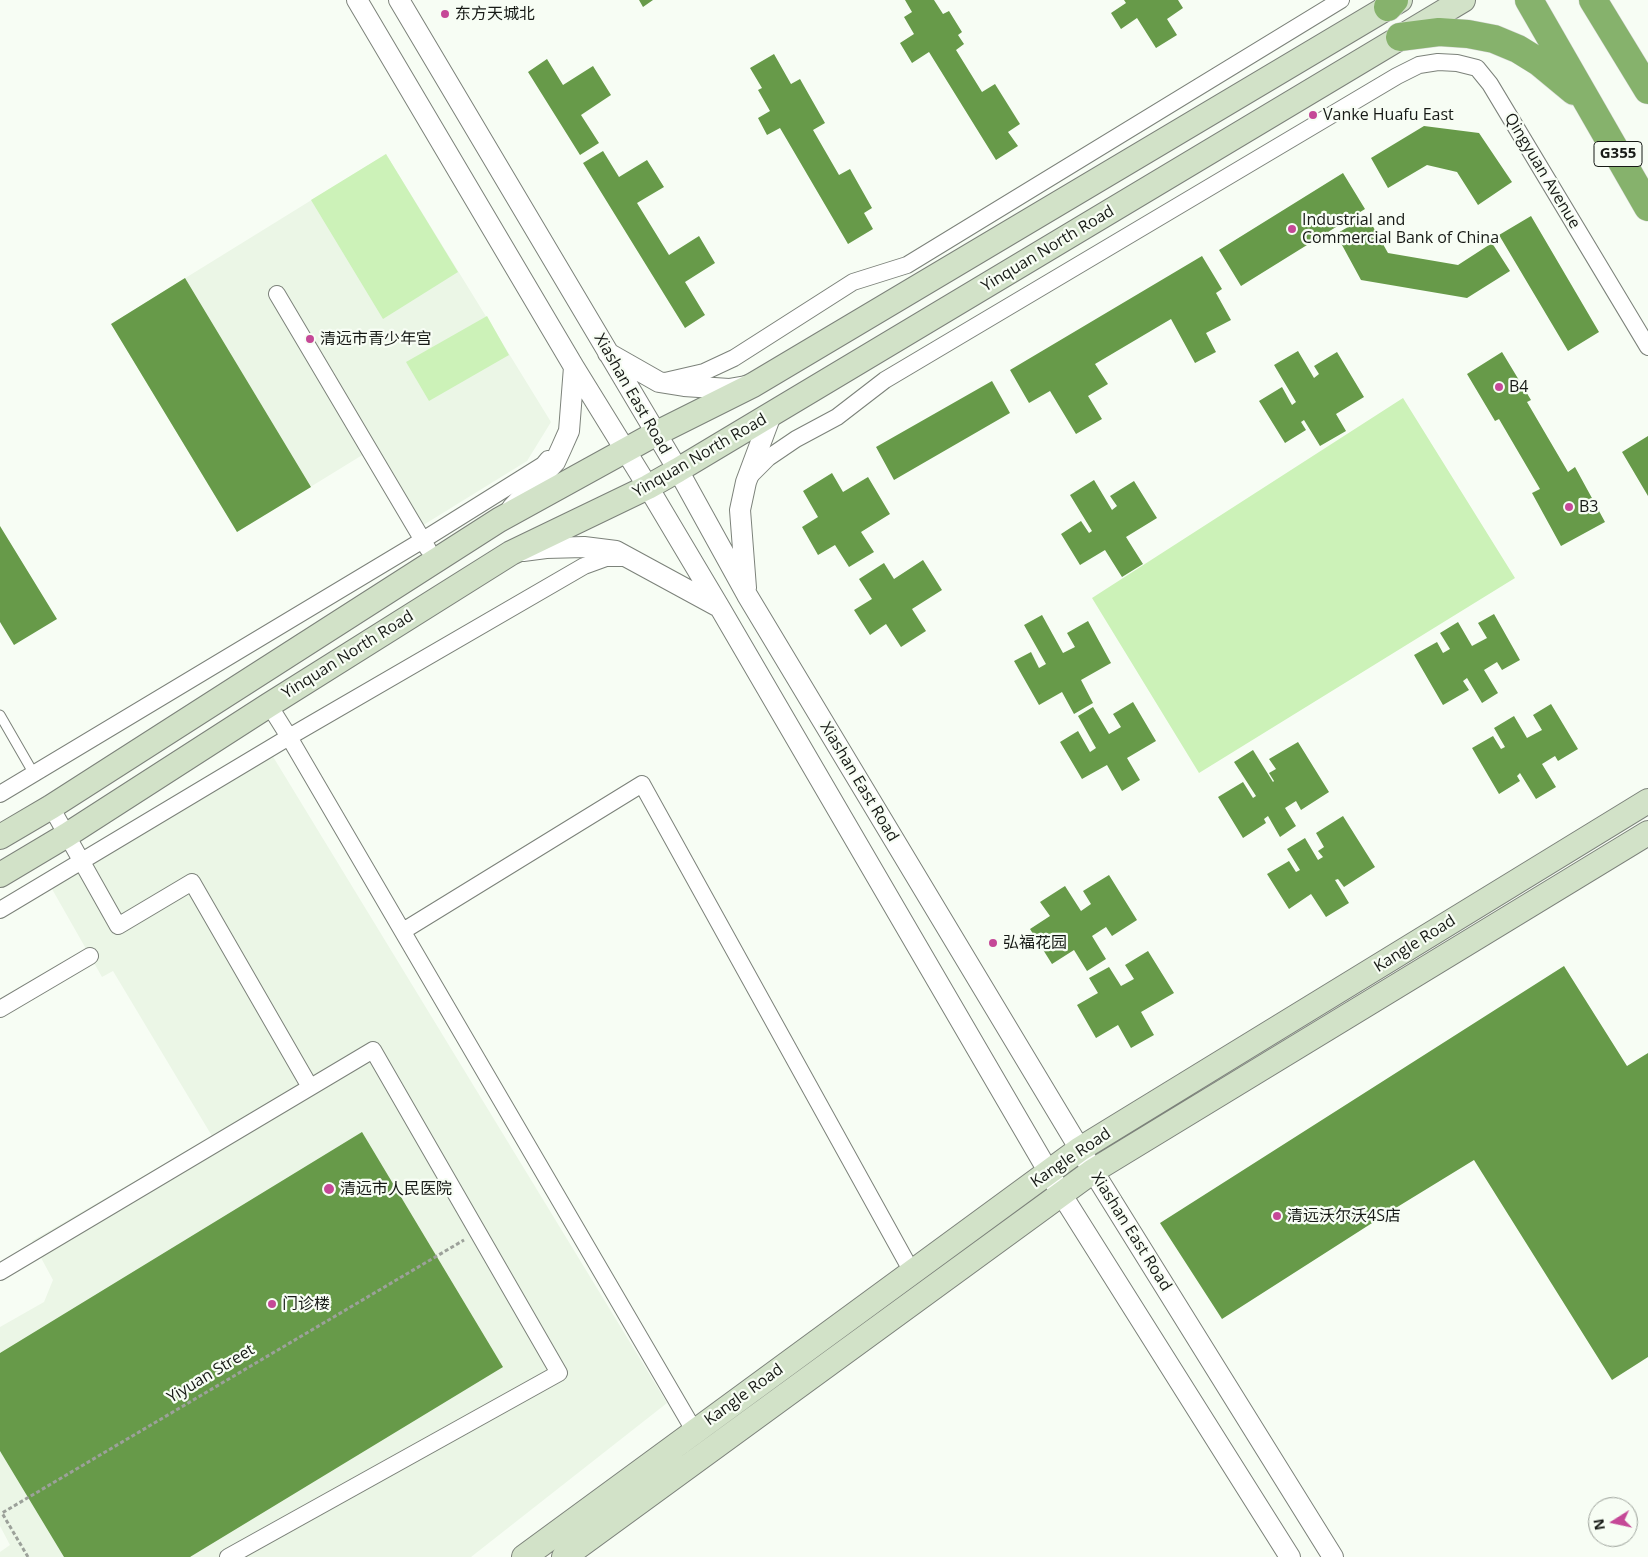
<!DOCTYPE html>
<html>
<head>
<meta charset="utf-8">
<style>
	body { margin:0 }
	#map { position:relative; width:1648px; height:1557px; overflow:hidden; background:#f7fdf4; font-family:"Open Sans",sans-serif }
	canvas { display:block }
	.north { position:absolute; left:1588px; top:1497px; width:50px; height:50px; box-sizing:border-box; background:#f7fdf4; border:1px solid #9da29b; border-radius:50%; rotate:260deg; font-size:14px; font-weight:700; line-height:20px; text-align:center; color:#171a16 }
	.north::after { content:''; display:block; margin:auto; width:18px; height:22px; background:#c54897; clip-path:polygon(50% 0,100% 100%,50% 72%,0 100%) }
</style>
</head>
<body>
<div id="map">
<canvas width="1648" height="1557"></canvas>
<div class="north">N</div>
</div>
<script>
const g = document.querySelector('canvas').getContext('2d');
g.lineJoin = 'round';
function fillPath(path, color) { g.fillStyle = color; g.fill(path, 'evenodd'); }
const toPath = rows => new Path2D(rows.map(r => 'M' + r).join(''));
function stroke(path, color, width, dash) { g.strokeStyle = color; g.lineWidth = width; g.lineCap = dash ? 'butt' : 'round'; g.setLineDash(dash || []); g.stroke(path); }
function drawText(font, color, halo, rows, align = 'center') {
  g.font = font + ' "Open Sans","Noto Sans SC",sans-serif'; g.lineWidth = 4.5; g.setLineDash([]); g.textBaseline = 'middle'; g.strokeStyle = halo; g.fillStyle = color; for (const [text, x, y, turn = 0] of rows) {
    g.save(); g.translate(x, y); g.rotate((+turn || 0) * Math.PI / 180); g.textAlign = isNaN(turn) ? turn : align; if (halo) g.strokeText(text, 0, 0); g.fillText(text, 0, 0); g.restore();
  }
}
fillPath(toPath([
	[386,154,551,422,527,461,412,532,364,454,237,532,111,324],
	[272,755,667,1403,471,1557,0,1557,0,1552,10,1545,0,1526,0,1327,44,1302,53,1280,32,1241,212,1136,113,971,102,977,52,889,157,821]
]), '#ebf6e6');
fillPath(toPath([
	[386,154,458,272,383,319,311,200],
	[487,316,509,355,429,401,406,362],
	[1403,398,1515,578,1199,773,1092,598]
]), '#ccf2b8');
fillPath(toPath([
	[639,0,653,0,643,7],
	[905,0,934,0,943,14,949,11,962,32,958,35,964,44,956,50,982,92,995,84,1020,124,1008,132,1018,146,996,160,929,52,912,63,900,43,914,34,904,17,912,12],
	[1124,0,1178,0,1183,8,1167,19,1177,35,1156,48,1137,18,1121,29,1111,13,1126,3],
	[774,54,791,84,800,79,825,123,813,130,839,175,850,169,872,208,864,213,873,229,848,244,780,128,767,135,758,118,770,111,758,90,762,88,750,68],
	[547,59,563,85,593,66,611,95,581,115,599,143,580,155,528,72],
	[1424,126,1479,133,1512,182,1478,205,1457,172,1427,165,1388,188,1371,158],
	[603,151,619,177,647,160,664,187,637,203,669,255,699,236,715,263,685,282,705,315,685,328,583,163],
	[1343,173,1365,209,1241,286,1219,250],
	[1367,216,1388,253,1458,265,1492,243,1510,271,1467,298,1361,280,1336,234],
	[1531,216,1599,332,1568,351,1499,235],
	[1202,256,1222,289,1216,293,1231,320,1206,333,1216,352,1195,363,1171,319,1095,364,1108,384,1088,396,1102,419,1076,434,1050,391,1029,403,1010,370],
	[185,278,311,487,237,532,111,324],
	[1298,351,1314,378,1319,374,1314,366,1337,352,1364,397,1336,414,1346,431,1320,446,1304,420,1301,422,1306,430,1285,443,1259,401,1282,387,1292,405,1296,402,1274,365],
	[1502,352,1531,400,1527,402,1568,472,1575,467,1605,522,1561,546,1532,493,1540,489,1499,419,1495,421,1467,374],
	[992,381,1010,413,894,480,876,447],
	[1648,436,1648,496,1622,452],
	[832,473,843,492,868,477,890,514,861,532,874,552,849,567,835,545,818,555,802,527,818,517,803,491],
	[1094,480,1112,510,1117,506,1110,496,1134,481,1157,518,1126,537,1143,564,1122,577,1105,550,1080,565,1061,534,1081,521,1089,533,1092,531,1070,495],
	[0,526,57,619,14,645,0,622],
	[923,560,942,590,912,609,926,631,901,647,886,624,870,635,854,610,872,599,859,579,884,563,894,579],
	[1494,614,1520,660,1502,670,1497,662,1484,670,1498,693,1482,703,1467,678,1463,681,1469,690,1443,705,1414,655,1437,642,1443,653,1450,649,1440,633,1458,622,1472,646,1487,638,1478,623],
	[1042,615,1063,653,1075,647,1067,633,1088,621,1111,663,1081,680,1093,703,1074,714,1062,692,1039,705,1014,661,1031,652,1039,668,1046,664,1024,625],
	[1133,702,1156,741,1127,758,1140,780,1122,791,1107,765,1082,779,1060,742,1078,731,1090,752,1096,748,1078,716,1093,707,1109,734,1121,727,1113,714],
	[1551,704,1578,749,1558,761,1555,756,1542,764,1556,787,1536,799,1520,773,1517,776,1520,781,1499,794,1472,748,1493,736,1501,749,1505,747,1494,728,1514,716,1527,738,1542,730,1533,715],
	[1298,742,1329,792,1301,810,1296,801,1285,808,1296,826,1280,837,1268,816,1264,819,1266,823,1243,838,1218,797,1243,782,1253,798,1256,796,1234,762,1253,750,1273,782,1274,781,1269,773,1276,769,1269,759],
	[1343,816,1375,867,1344,887,1338,879,1335,880,1349,903,1326,917,1311,894,1289,909,1267,874,1289,861,1296,872,1300,870,1287,849,1305,838,1318,860,1323,857,1318,851,1324,847,1316,833],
	[1109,875,1137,920,1112,936,1106,927,1092,936,1106,959,1087,971,1074,950,1052,964,1030,929,1050,916,1040,902,1065,886,1081,911,1091,904,1083,891],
	[1148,951,1174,993,1141,1012,1154,1035,1131,1048,1118,1025,1096,1038,1077,1005,1098,993,1089,978,1109,967,1121,986,1134,979,1125,965],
	[1564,966,1627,1066,1648,1053,1648,1357,1612,1380,1474,1160,1394,1209,1222,1319,1160,1223],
	[362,1132,503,1367,190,1557,64,1557,0,1451,0,1353]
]), '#679a49');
const service = toPath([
	[0,715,34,774]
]);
const minor = toPath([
	[277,294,428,549],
	[665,381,704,372,734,358,853,282,907,265,1341,0],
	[750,476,768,458,796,439,837,417,885,380,1397,76,1419,65,1438,62,1457,63,1477,68,1490,84,1648,347],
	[269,705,289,737,695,1432],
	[0,794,423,540,543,465,548,459],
	[51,807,118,926,192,882,310,1087],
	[0,910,289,737,584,566,606,558,622,558],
	[403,931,642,784,912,1272],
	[0,1009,90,956],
	[0,1272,373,1050,559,1373,228,1557]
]);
const tertiary = toPath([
	[357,0,574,367,648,487,720,608,1062,1195,1290,1557],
	[399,0,678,470,747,595,1093,1171,1333,1557],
	[608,353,659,382,684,386,729,389,746,386],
	[512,508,555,462,561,449,569,431,574,367],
	[523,551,546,548,584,547,616,551,719,607],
	[746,588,740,510,746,482,771,415]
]);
const secondary = toPath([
	[0,837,51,807,499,520,655,434,753,385,1400,0],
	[0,875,67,835,269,705,511,553,648,487,678,470,1463,0],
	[524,1557,1080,1149,1648,801],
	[564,1557,1093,1171,1648,833]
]);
const trunk = toPath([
	[1529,0,1648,207],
	[1593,0,1648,90],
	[1388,7,1394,0],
	[1400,37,1439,32,1468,34,1494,39,1518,49,1539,62,1574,91]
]);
stroke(service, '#7c827a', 11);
stroke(minor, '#7c827a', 18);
stroke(tertiary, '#7c827a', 22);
stroke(secondary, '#7c827a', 26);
stroke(trunk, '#dadada', 29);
stroke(toPath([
	[28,1557,2,1513,464,1240]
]), '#9ca19a', 3, [4, 2.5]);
stroke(service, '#fff', 9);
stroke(minor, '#fff', 16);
stroke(tertiary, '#fff', 20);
stroke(secondary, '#d2e2c8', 24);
stroke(trunk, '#86b26c', 28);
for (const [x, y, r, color] of [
	[445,14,5,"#c54897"],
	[1313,115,5,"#c54897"],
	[1292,229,5,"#c54897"],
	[310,339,5,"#c54897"],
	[1499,387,5,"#c54897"],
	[1569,507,5,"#c54897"],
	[993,943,5,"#c54897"],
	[329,1189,6,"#c54897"],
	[1277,1216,5,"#c54897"],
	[272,1304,5,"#c54897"]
]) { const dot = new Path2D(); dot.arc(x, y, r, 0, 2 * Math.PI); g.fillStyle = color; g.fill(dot); stroke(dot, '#f7fdf4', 2); }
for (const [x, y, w] of [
	[1618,154,48]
]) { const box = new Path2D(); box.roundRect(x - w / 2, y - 12.5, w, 25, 4); g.fillStyle = '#f7fdf4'; g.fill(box); stroke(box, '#171a16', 1); }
drawText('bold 15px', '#171a16', null, [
	["G355",1618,154]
]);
drawText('16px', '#171a16', '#f7fdf4', [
	["东方天城北",455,14],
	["Vanke Huafu East",1323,115],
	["Industrial and",1302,220],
	["Commercial Bank of China",1302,238],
	["清远市青少年宫",320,339],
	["B4",1509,387],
	["B3",1579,507],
	["弘福花园",1003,943],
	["清远市人民医院",340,1189],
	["清远沃尔沃4S店",1287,1216],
	["门诊楼",282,1304]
], 'left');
drawText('16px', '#171a16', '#f7fdf4', [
	["Qingyuan Avenue",1542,171,59],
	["Yinquan North Road",1048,249,-31],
	["Xiashan East Road",632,394,60],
	["Yinquan North Road",700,456,-30],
	["Yinquan North Road",348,655,-32],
	["Xiashan East Road",859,782,59],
	["Kangle Road",1415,944,-32],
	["Kangle Road",1071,1158,-34],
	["Xiashan East Road",1131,1232,58],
	["Yiyuan Street",211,1374,-31],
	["Kangle Road",744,1395,-36]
]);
</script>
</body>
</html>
